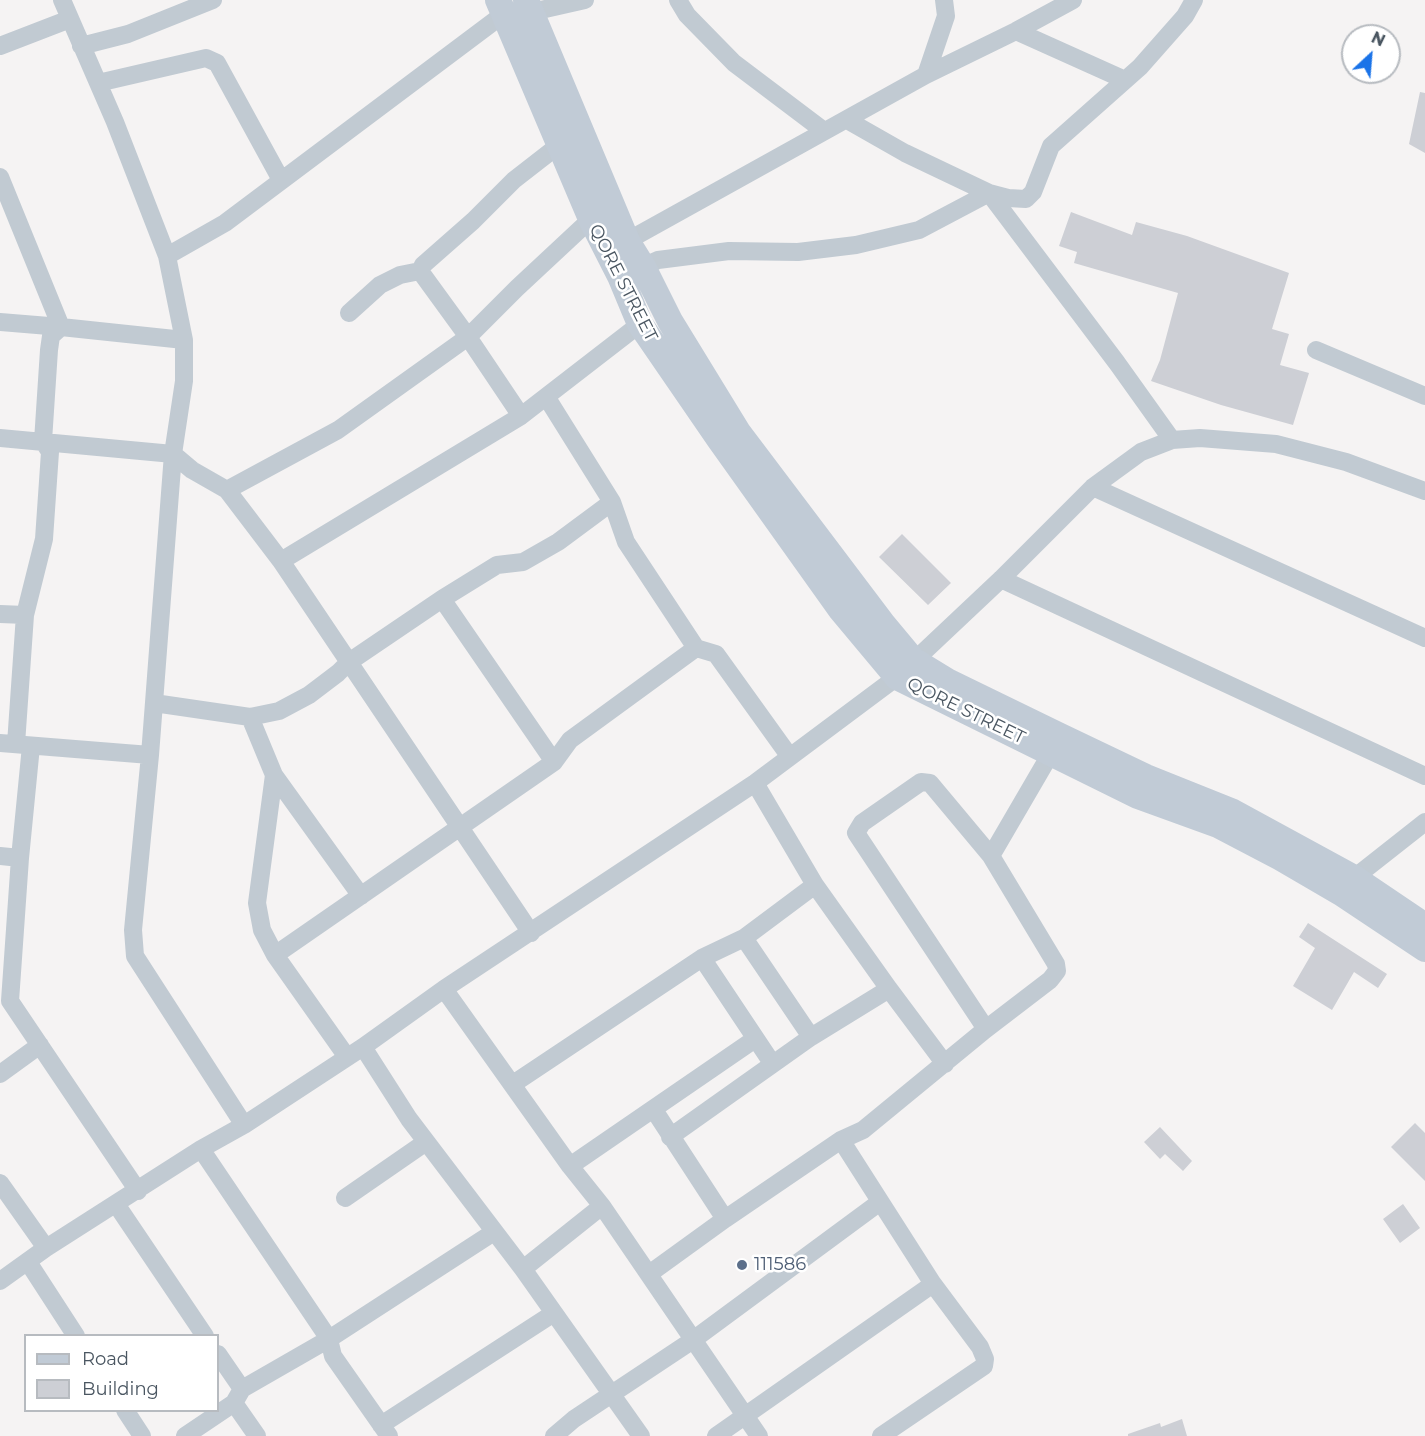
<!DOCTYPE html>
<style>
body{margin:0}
#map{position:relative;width:1425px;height:1436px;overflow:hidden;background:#f5f3f3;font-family:Montserrat,sans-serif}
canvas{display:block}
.legend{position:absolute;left:24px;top:1334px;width:195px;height:78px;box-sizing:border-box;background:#fff;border:2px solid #b7bbc0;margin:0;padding:8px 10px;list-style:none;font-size:18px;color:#4a5661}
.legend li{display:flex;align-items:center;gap:12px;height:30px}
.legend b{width:30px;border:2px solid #b7bbc0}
.north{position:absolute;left:1341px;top:24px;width:60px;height:60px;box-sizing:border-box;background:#fff;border:2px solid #b7bbc0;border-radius:50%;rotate:26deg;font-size:16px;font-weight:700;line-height:24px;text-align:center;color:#4a5661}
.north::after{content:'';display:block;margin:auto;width:21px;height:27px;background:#1a73e8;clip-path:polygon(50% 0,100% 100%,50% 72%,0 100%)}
</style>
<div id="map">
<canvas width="1425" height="1436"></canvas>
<ul class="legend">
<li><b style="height:8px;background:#c1cbd6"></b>Road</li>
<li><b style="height:16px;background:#cdcfd5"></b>Building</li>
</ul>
<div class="north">N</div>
</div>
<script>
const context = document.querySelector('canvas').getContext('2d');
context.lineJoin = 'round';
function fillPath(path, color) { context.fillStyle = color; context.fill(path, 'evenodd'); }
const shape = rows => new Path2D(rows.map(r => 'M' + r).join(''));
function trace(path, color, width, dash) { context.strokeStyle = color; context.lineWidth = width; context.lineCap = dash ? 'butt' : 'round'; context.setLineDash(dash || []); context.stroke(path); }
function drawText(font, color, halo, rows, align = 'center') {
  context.font = font + ' Montserrat,sans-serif'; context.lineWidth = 5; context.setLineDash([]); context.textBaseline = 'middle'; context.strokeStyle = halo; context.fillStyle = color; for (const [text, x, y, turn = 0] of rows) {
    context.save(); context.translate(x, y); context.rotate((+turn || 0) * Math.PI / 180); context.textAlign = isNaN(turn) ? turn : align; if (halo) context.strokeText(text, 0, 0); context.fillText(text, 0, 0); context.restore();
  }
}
fillPath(shape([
 [1420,92,1425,93,1425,153,1409,144],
 [1071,212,1132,235,1136,222,1187,236,1289,273,1272,329,1289,334,1280,365,1309,373,1293,425,1221,405,1151,381,1160,360,1178,293,1074,263,1077,252,1059,246],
 [902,534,951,583,928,605,879,557],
 [1308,923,1387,974,1378,988,1354,972,1332,1010,1293,986,1315,948,1299,937],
 [1415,1123,1425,1133,1425,1181,1391,1147],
 [1160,1127,1192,1161,1183,1171,1165,1154,1160,1159,1144,1142],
 [1403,1204,1420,1228,1400,1243,1383,1219],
 [1182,1419,1187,1436,1128,1436,1128,1434,1160,1423,1161,1427]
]), '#cdcfd5');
trace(shape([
 [62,0,115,122,167,256,184,340,184,381,173,454,150,755,133,930,135,956,244,1125],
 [678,0,687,15,734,63,824,131],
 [532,12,585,0],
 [1016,31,1125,80],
 [0,46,70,19],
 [81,46,128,34,213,0],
 [926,75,946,16,944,0],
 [98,83,206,58,217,63,281,180],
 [847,120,905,153,989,193,1008,198,1026,199,1033,192,1051,146,1140,67,1185,16,1194,0],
 [0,177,61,327,51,336,49,350,43,441,50,452,44,539,25,615,16,744],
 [989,193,1117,363,1172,440],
 [627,241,926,75,1016,31,1073,0],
 [167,256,225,223,505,13],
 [420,271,468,337,521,416],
 [633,271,658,260,729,251,798,252,856,245,919,230,989,193],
 [349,313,380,285,400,275,420,271,423,265,473,221,514,180,559,145],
 [0,322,61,327,184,340],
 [1316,350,1425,396],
 [547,398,612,502,626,542,696,648,716,654,790,757],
 [0,438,173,454,192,470,227,490,281,561,531,933],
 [1093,487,1425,638],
 [227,490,338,430,468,337,517,288,591,219],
 [281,561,521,416,640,324],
 [1001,579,1425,776],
 [442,599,554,762],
 [0,614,25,615],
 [154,703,250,717,279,711,309,695,338,673,349,662,442,599,497,565,523,562,558,542,612,502],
 [250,717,274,775,361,896],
 [0,743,150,755],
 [31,746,20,858,10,1001,138,1191],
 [274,775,257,903,262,930,275,955,347,1057],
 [755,783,815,885,889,989,945,1064],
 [0,856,20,858],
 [991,856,1051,753],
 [1354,878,1425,822],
 [744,938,811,1037],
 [275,955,554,762,570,740,696,648],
 [702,958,772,1063],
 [444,989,570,1166,602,1206,759,1436],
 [363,1047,409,1119,523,1269,641,1436],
 [0,1074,40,1045],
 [513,1084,702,958,744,938,815,885],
 [654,1110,725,1219],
 [670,1137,811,1037,889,989],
 [841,1140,933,1284,980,1347,985,1359,984,1366,881,1436],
 [201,1149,329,1339,333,1356,389,1436],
 [570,1166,755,1039],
 [0,1183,46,1248],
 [345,1198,426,1142],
 [116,1204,205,1336],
 [28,1262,76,1336],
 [523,1269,602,1206],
 [649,1274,725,1219,841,1140,863,1130,986,1029,1050,980,1057,971,1056,964,991,856,930,783,921,782,862,823,856,833,986,1029],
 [0,1281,46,1248,201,1149,244,1125,363,1047,444,989,755,783,897,677,1001,579,1093,487,1141,452,1172,440,1200,438,1276,444,1346,462,1425,491],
 [218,1354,242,1389],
 [234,1403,257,1436],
 [125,1410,142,1436],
 [381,1425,554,1313],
 [185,1436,234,1403,242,1389,329,1339,494,1232],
 [554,1436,574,1419,693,1340,880,1202],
 [716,1436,933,1284]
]), '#c1cad2', 18);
trace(shape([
 [498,0,591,219,620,276,640,324,719,439,841,610,897,677,1138,796,1218,825,1281,858,1341,893,1425,949],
 [526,0,627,241,643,267,670,321,738,432,883,624,913,660,949,682,1060,736,1146,777,1231,811,1354,878,1425,926]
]), '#c1cbd6', 26);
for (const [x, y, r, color] of [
 [742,1265,6,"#5c6f8a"]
]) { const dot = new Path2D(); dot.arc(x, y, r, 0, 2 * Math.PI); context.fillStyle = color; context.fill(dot); trace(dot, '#fff', 2); }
drawText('18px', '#4a5661', '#fff', [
 ["QORE STREET",623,283,63],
 ["QORE STREET",966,711,26]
]);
drawText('18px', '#4e5e75', '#fff', [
 ["111586",754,1265]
], 'left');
</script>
